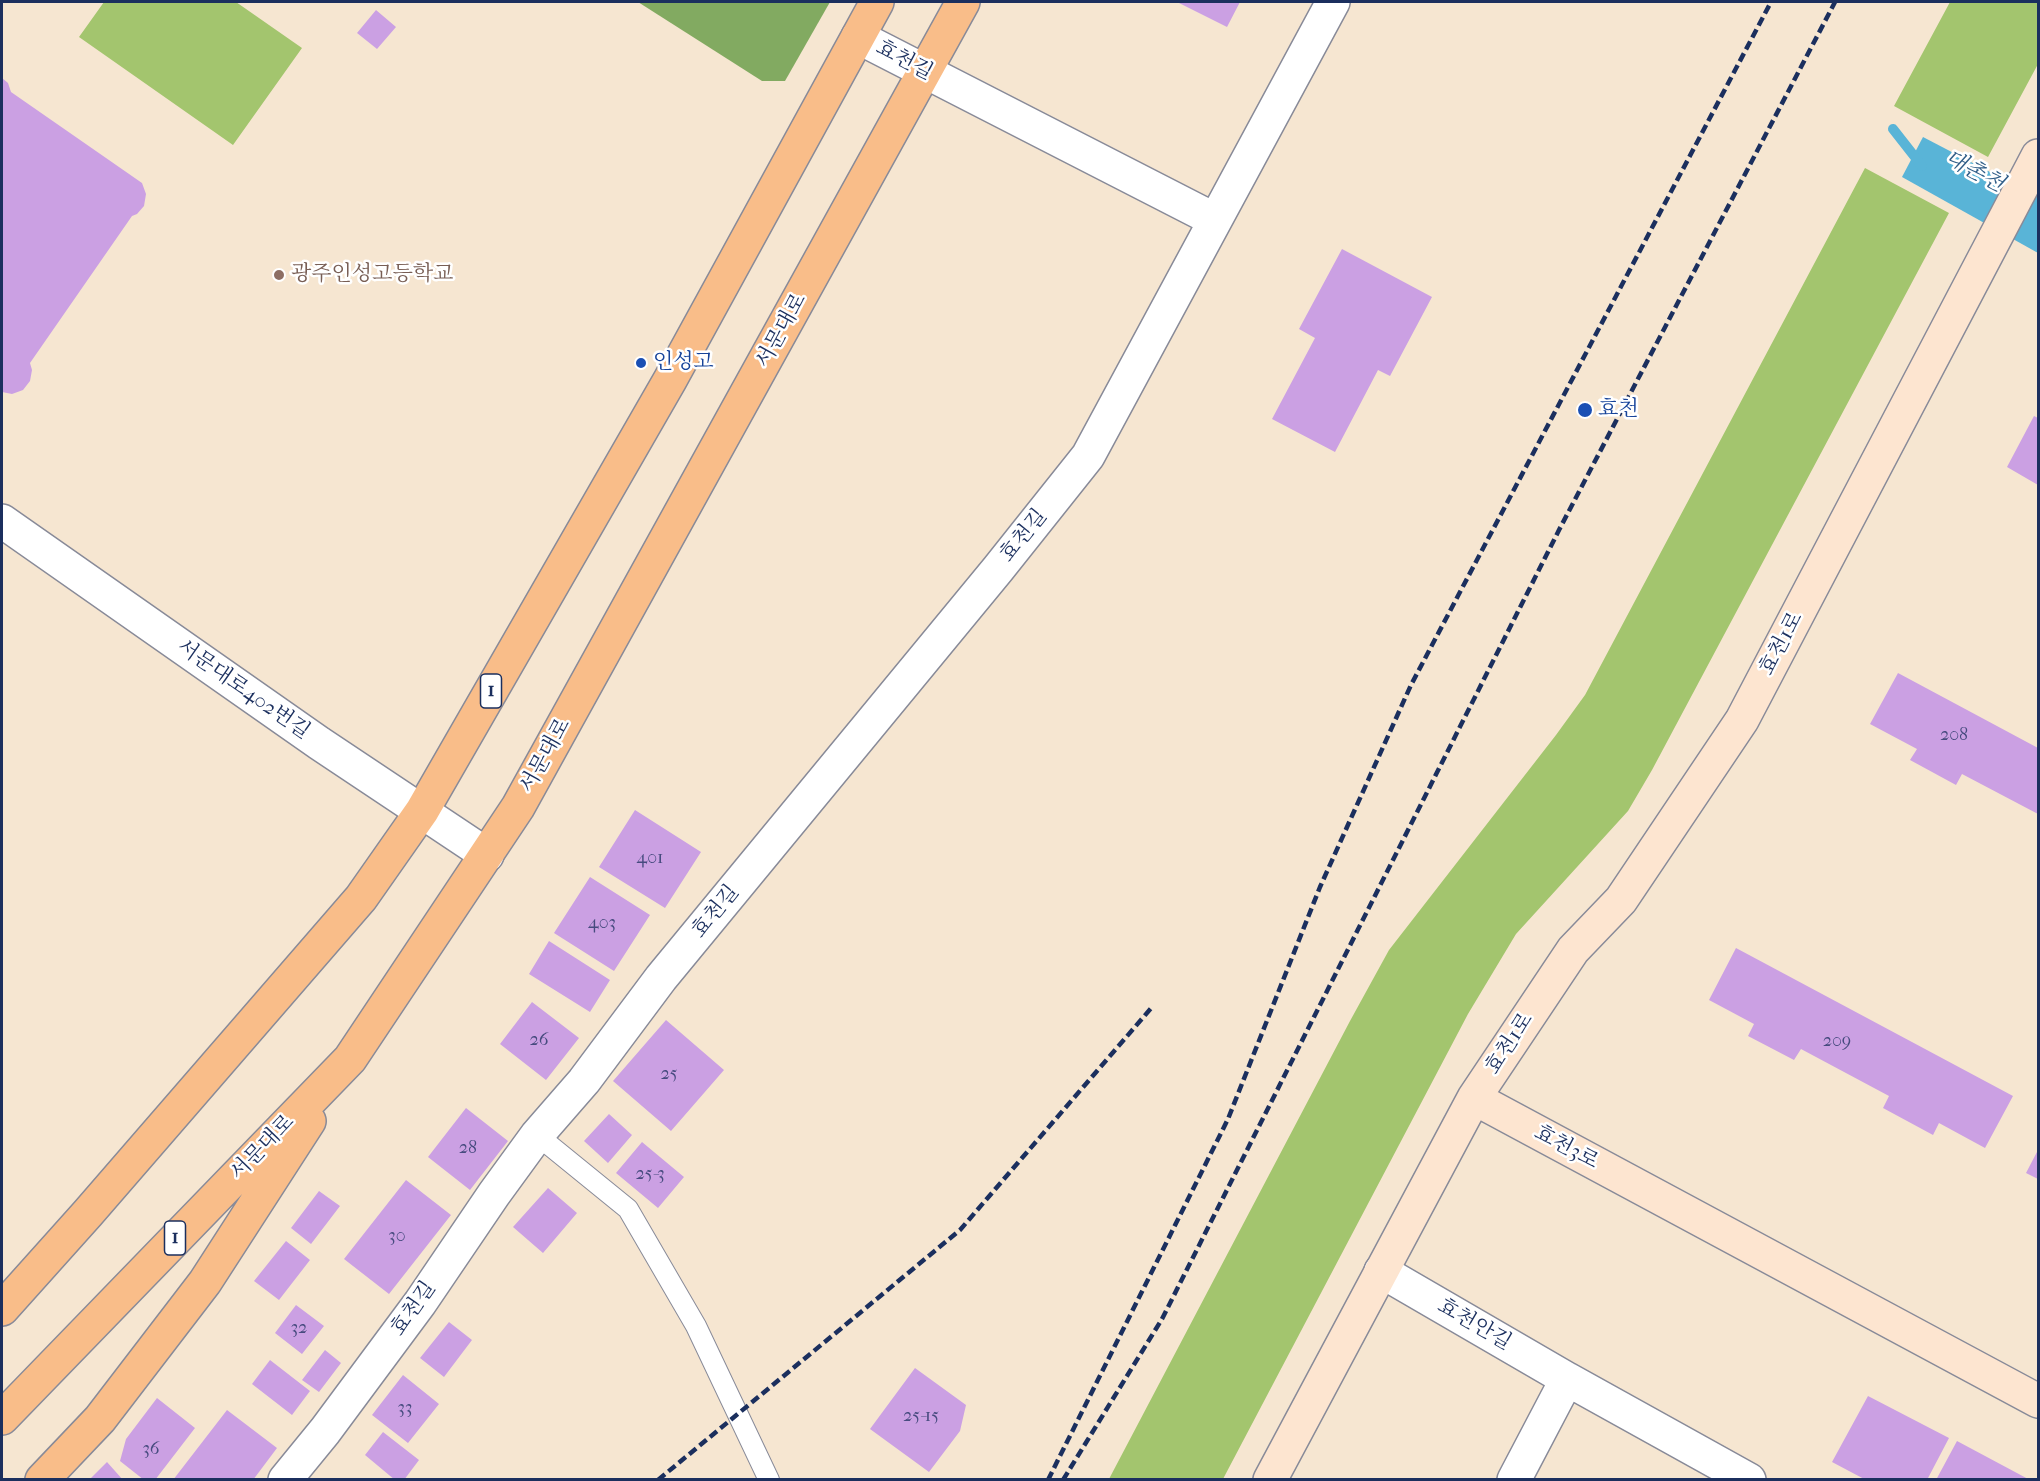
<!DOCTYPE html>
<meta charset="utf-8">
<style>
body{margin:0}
#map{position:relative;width:2040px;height:1481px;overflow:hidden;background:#f6e6d1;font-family:"IM FELL French Canon",serif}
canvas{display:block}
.frame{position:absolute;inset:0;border:3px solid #1b2f5e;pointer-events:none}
</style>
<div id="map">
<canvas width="2040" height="1481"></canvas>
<div class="frame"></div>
</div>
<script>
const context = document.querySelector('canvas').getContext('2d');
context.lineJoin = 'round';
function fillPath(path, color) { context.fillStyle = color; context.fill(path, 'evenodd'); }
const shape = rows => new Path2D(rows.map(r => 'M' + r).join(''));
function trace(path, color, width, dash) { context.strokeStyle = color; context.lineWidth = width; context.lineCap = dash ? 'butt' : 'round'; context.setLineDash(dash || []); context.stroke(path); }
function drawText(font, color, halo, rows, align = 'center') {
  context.font = font + ' "IM FELL French Canon","Noto Serif KR",serif'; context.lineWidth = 5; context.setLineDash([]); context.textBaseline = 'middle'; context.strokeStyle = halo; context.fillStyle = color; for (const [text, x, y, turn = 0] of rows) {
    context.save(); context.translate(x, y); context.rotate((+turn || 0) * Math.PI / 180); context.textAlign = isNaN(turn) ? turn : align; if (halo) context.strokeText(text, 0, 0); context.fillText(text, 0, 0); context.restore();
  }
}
fillPath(shape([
 [104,2,236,2,302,48,233,145,79,37],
 [1950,2,2038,2,2038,64,1988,157,1894,106],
 [1865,168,1949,213,1652,770,1628,811,1516,934,1468,1014,1223,1479,1109,1479,1350,1021,1389,950,1556,735,1585,695]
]), '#a3c56e');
fillPath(shape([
 [638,2,830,2,785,81,762,81]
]), '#82aa61');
fillPath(shape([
 [1923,137,2038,197,2038,253,1902,177]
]), '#59b4d7');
trace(shape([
 [1893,129,1922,166]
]), '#59b4d7', 10);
fillPath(shape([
 [1177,2,1240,2,1227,27],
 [376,10,396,27,377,49,357,33],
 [2,78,8,83,11,92,142,183,146,194,144,206,137,214,132,216,30,363,32,370,30,381,23,390,12,394,2,392],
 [1342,249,1432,297,1390,376,1378,370,1335,452,1272,419,1315,338,1299,329],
 [2034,416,2038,418,2038,485,2007,467],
 [1898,673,2038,748,2038,814,1962,774,1956,785,1910,760,1917,749,1870,724],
 [635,810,701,852,665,908,599,867],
 [590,877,650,915,614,971,554,933],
 [549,941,610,980,590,1012,529,974],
 [1736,948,2013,1096,1985,1148,1939,1123,1933,1135,1883,1108,1889,1096,1801,1049,1794,1060,1748,1036,1754,1024,1709,1000],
 [532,1002,579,1038,546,1080,500,1044],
 [666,1020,724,1070,671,1131,613,1081],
 [466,1108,508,1141,470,1190,428,1157],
 [609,1114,632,1135,608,1163,584,1141],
 [642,1142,684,1177,658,1208,616,1173],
 [2038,1150,2038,1179,2026,1173],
 [406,1180,451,1215,389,1294,344,1259],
 [548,1188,577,1213,543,1253,513,1227],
 [319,1191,340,1206,311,1244,291,1228],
 [286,1241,310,1260,279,1300,254,1281],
 [296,1305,324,1326,302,1354,275,1333],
 [449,1322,472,1340,444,1377,420,1358],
 [325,1350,341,1363,319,1392,302,1380],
 [270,1360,310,1391,292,1415,252,1384],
 [915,1368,966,1405,960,1431,929,1472,870,1429],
 [403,1375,439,1404,408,1443,372,1415],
 [1868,1396,1949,1438,1927,1480,1866,1480,1832,1462],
 [157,1398,195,1428,155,1480,144,1480,120,1461,126,1439],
 [227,1410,277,1448,253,1480,173,1480],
 [383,1432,419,1460,404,1480,395,1480,365,1455],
 [1957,1441,2030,1480,1936,1480],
 [107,1462,123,1480,89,1480]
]), '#cba0e3');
const lane = shape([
 [537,1135,628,1209,696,1326,769,1480]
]);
const street = shape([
 [858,37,1215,220],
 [2,521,319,743,487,855],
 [1381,1271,1567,1379],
 [285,1480,325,1431,420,1303,494,1194,537,1135,584,1081,661,978,998,569,1088,456,1333,2],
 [1514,1480,1567,1379,1749,1480]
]);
const secondary = shape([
 [1474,1098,2038,1401],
 [1270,1480,1474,1098,1573,950,1621,900,1742,720,2038,156]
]);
const primary = shape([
 [2,1309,88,1213,361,898,422,811,670,380,877,2],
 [2,1418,350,1059,518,807,963,2],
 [42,1480,100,1419,205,1282,309,1121]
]);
trace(lane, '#888a98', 22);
trace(street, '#888a98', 36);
trace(secondary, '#888a98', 36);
trace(primary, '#888a98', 36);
trace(lane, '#fff', 20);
trace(street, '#fff', 33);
trace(secondary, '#fde5d0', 33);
trace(primary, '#f9bd89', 33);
trace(shape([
 [658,1480,960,1230,1153,1006],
 [1048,1480,1228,1119,1320,887,1411,685,1771,2],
 [1063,1480,1162,1319,1559,530,1835,2]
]), '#1b2f5e', 4.5, [9, 4.5]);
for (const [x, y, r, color] of [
 [279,275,6,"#8d6e63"],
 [641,363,6,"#1a4fb4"],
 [1585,410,8,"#1a4fb4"]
]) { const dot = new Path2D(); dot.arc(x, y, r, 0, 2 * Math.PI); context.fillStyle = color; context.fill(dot); trace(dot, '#fff', 2); }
drawText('18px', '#474b7f', null, [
 ["208",1954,736],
 ["401",650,859],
 ["403",602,924],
 ["26",539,1041],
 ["209",1837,1042],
 ["25",669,1075],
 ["28",468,1149],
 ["25-3",650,1175],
 ["30",397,1237],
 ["32",299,1329],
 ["33",405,1409],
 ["25-15",921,1417],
 ["36",151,1450]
]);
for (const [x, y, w] of [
 [491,691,21],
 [175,1238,21]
]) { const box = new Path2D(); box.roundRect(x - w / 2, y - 17, w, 34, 4.5); context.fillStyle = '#fff'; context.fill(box); trace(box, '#1b2f5e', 1.5); }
drawText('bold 20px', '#1b2f5e', null, [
 ["1",491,691],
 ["1",175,1238]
]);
drawText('21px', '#1b2f5e', '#fff', [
 ["효천길",904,61,28],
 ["서문대로",782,331,-61],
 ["효천길",1024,536,-51],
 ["효천1로",1782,644,-62],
 ["서문대로402번길",243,690,35],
 ["서문대로",546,756,-61],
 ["효천길",716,912,-51],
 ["효천1로",1510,1044,-57],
 ["서문대로",263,1148,-46],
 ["효천3로",1566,1148,28],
 ["효천길",414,1309,-55],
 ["효천안길",1474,1325,30]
]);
drawText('21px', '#785e54', '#fff', [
 ["광주인성고등학교",291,275]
], 'left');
drawText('21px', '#164399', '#fff', [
 ["인성고",653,363],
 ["효천",1598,410]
], 'left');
drawText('italic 22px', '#315e88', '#fff', [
 ["대촌천",1974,172,28]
]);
</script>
